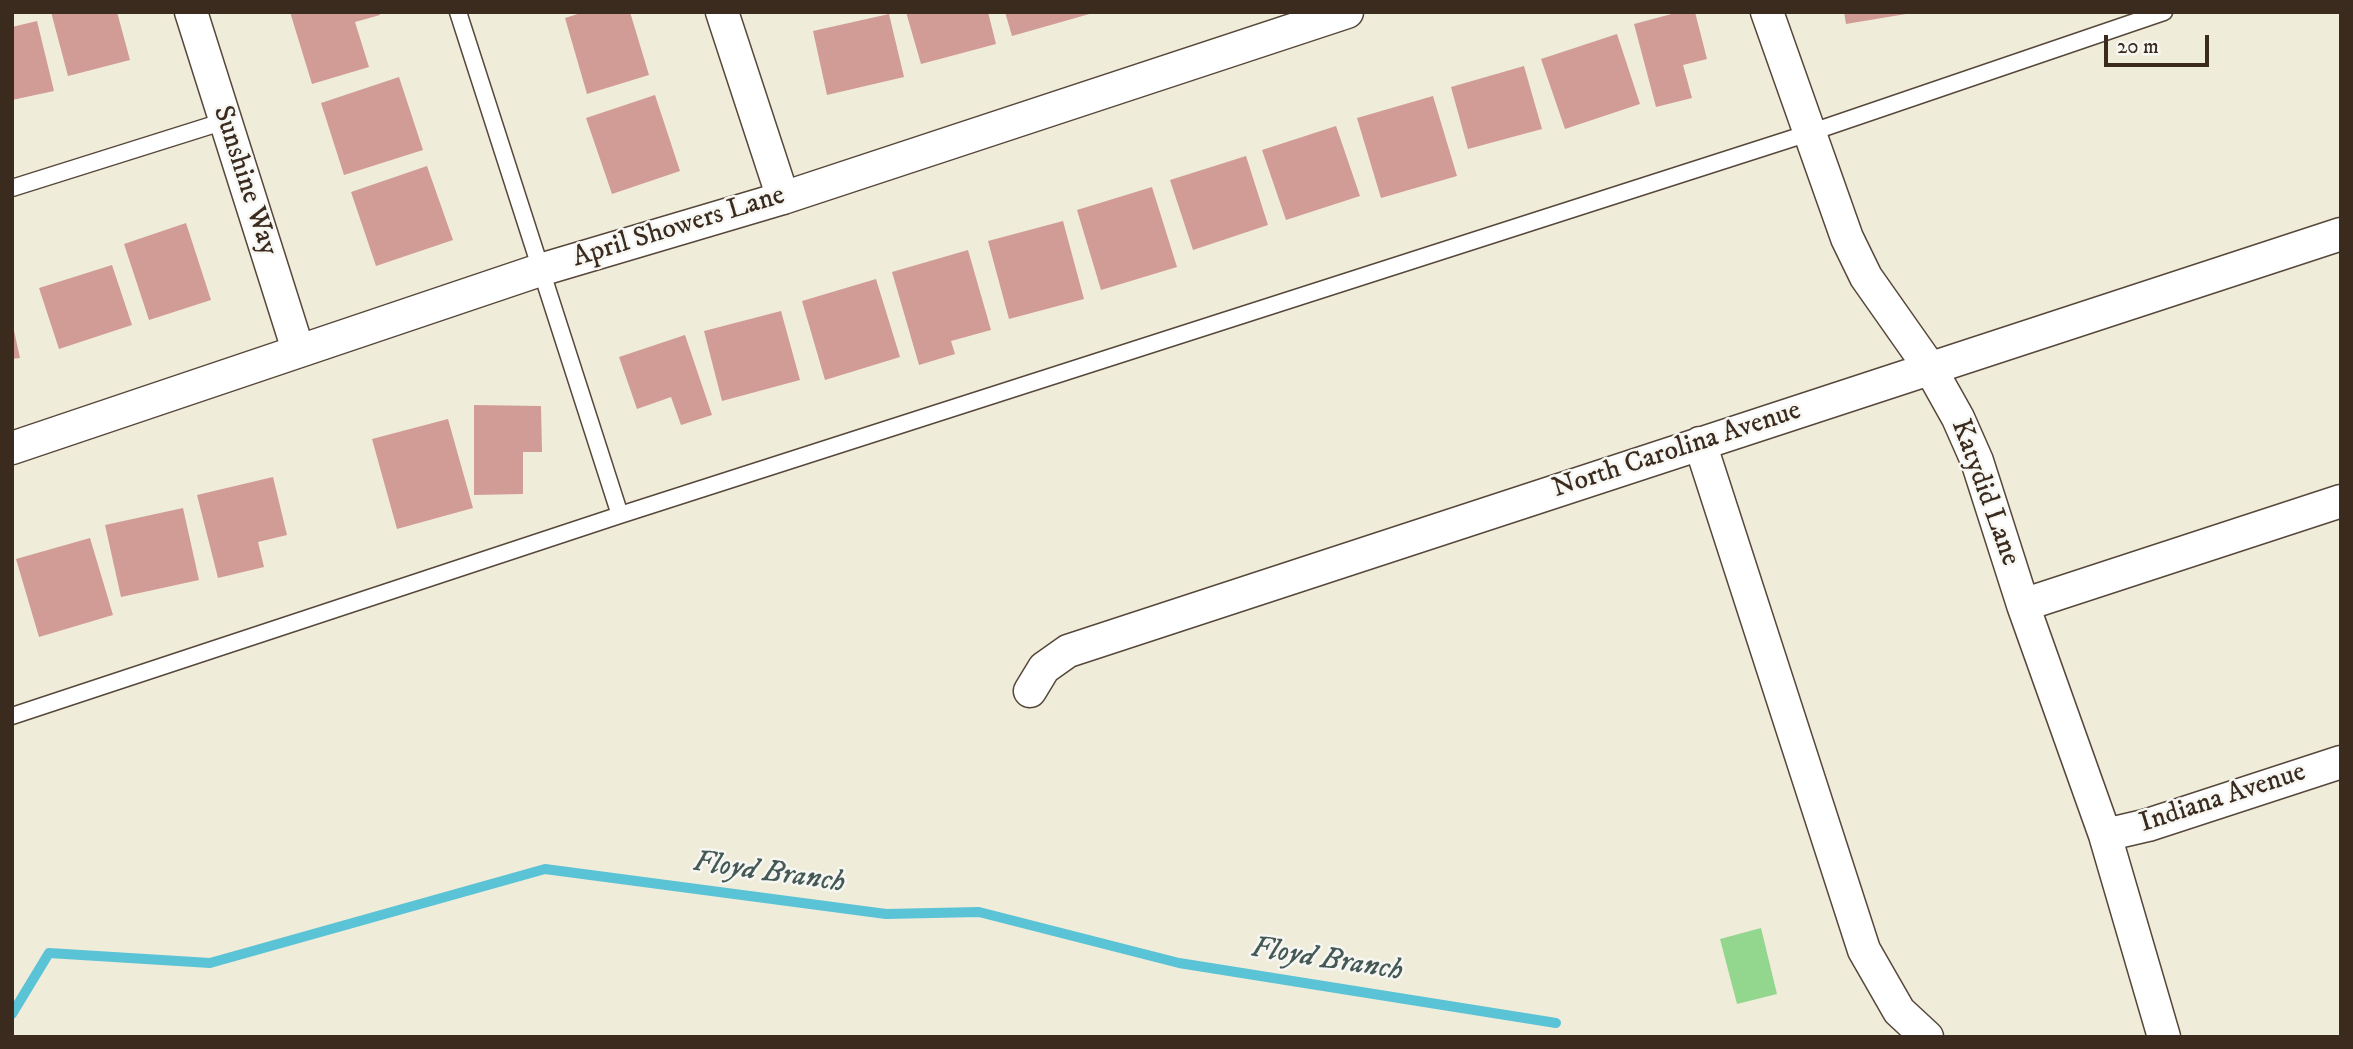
<!DOCTYPE html>
<style>
body{margin:0}
#map{position:relative;width:2353px;height:1049px;overflow:hidden;background:#f0ecda;font-family:"IM FELL DW Pica",serif}
canvas{display:block}
.frame{position:absolute;inset:0;border:14px solid #3b2a1e;pointer-events:none}
.scale{position:absolute;left:2104px;top:35px;width:105px;height:32px;box-sizing:border-box;border:4px solid #3b2a1e;border-top:0;padding-left:9px;font-size:21px;line-height:24px;white-space:nowrap;color:#3b2a1e;-webkit-text-stroke:5px #f6f6f2;paint-order:stroke}
</style>
<div id="map">
<canvas width="2353" height="1049"></canvas>
<div class="frame"></div>
<div class="scale">20 m</div>
</div>
<script>
const context = document.querySelector('canvas').getContext('2d');
context.lineJoin = 'round';
function fillPath(path, color) { context.fillStyle = color; context.fill(path, 'evenodd'); }
const shape = rows => new Path2D(rows.map(r => 'M' + r).join(''));
function trace(path, color, width, dash) { context.strokeStyle = color; context.lineWidth = width; context.lineCap = dash ? 'butt' : 'round'; context.setLineDash(dash || []); context.stroke(path); }
function drawText(font, color, halo, rows, align = 'center') {
  context.font = font + ' "IM FELL DW Pica",serif'; context.lineWidth = 5; context.setLineDash([]); context.textBaseline = 'middle'; context.strokeStyle = halo; context.fillStyle = color; for (const [text, x, y, turn = 0] of rows) {
    context.save(); context.translate(x, y); context.rotate((+turn || 0) * Math.PI / 180); context.textAlign = isNaN(turn) ? turn : align; if (halo) context.strokeText(text, 0, 0); context.fillText(text, 0, 0); context.restore();
  }
}
fillPath(shape([
 [1761,928,1777,994,1737,1004,1720,939]
]), '#93d68e');
trace(shape([
 [12,1014,49,953,210,963,545,869,886,914,979,912,1179,963,1556,1023]
]), '#5ac3d6', 10);
fillPath(shape([
 [51,12,117,12,130,60,68,76],
 [290,12,379,12,380,15,355,22,369,67,312,84],
 [584,12,630,12,649,75,587,94,565,18],
 [906,12,988,12,996,44,921,64],
 [1005,12,1093,12,1093,13,1012,36],
 [1679,12,1695,12,1707,59,1683,65,1692,98,1656,107,1634,24],
 [1844,12,1906,12,1906,14,1846,24],
 [889,14,904,77,827,95,813,31],
 [37,21,54,91,12,100,12,27],
 [1617,34,1640,104,1565,129,1541,59],
 [1524,66,1542,129,1468,149,1451,87],
 [399,77,423,150,344,175,321,103],
 [655,95,680,171,612,194,586,118],
 [1433,96,1457,176,1381,198,1357,118],
 [1336,126,1360,196,1286,220,1262,150],
 [1246,156,1268,225,1193,250,1170,180],
 [427,166,453,240,376,266,351,192],
 [1152,187,1177,267,1101,290,1077,210],
 [1063,221,1084,299,1009,319,988,241],
 [186,223,211,300,149,320,124,244],
 [968,250,991,330,951,341,955,354,919,365,892,272],
 [112,265,132,325,59,349,39,288],
 [876,279,900,357,825,380,802,301],
 [781,311,800,380,722,401,704,331],
 [13,326,20,358,12,359,12,327],
 [685,335,712,415,681,425,671,397,637,409,619,357],
 [474,405,541,406,542,452,523,452,523,494,474,495],
 [448,419,473,508,397,529,372,439],
 [273,477,287,535,258,542,264,567,218,578,197,495],
 [183,508,199,580,121,597,105,525],
 [90,538,113,615,39,637,16,559]
]), '#d19c95');
const service = shape([
 [458,12,620,515],
 [12,188,225,121],
 [12,716,620,515,1809,133,2164,12]
]);
const minor = shape([
 [191,12,298,350],
 [722,12,783,198],
 [1767,12,1847,238,1866,277,1930,368,1958,418,1977,461,2023,605,2105,835,2164,1037],
 [1700,443,1864,950,1899,1011,1927,1037],
 [12,448,540,270,783,198,1347,12],
 [2023,605,2341,501],
 [1030,691,1044,668,1068,651,2341,234],
 [2105,835,2148,825,2341,762]
]);
trace(service, '#56473a', 19);
trace(minor, '#56473a', 35);
trace(service, '#fff', 16);
trace(minor, '#fff', 32);
drawText('28px', '#3b2a1e', '#f6f6f2', [
 ["Sunshine Way",244,181,72],
 ["April Showers Lane",679,228,-17],
 ["North Carolina Avenue",1677,451,-18],
 ["Katydid Lane",1984,493,70],
 ["Indiana Avenue",2223,799,-18]
]);
drawText('italic 30px', '#445855', '#f6f6f2', [
 ["Floyd Branch",769,874,8],
 ["Floyd Branch",1327,961,9]
]);
</script>
